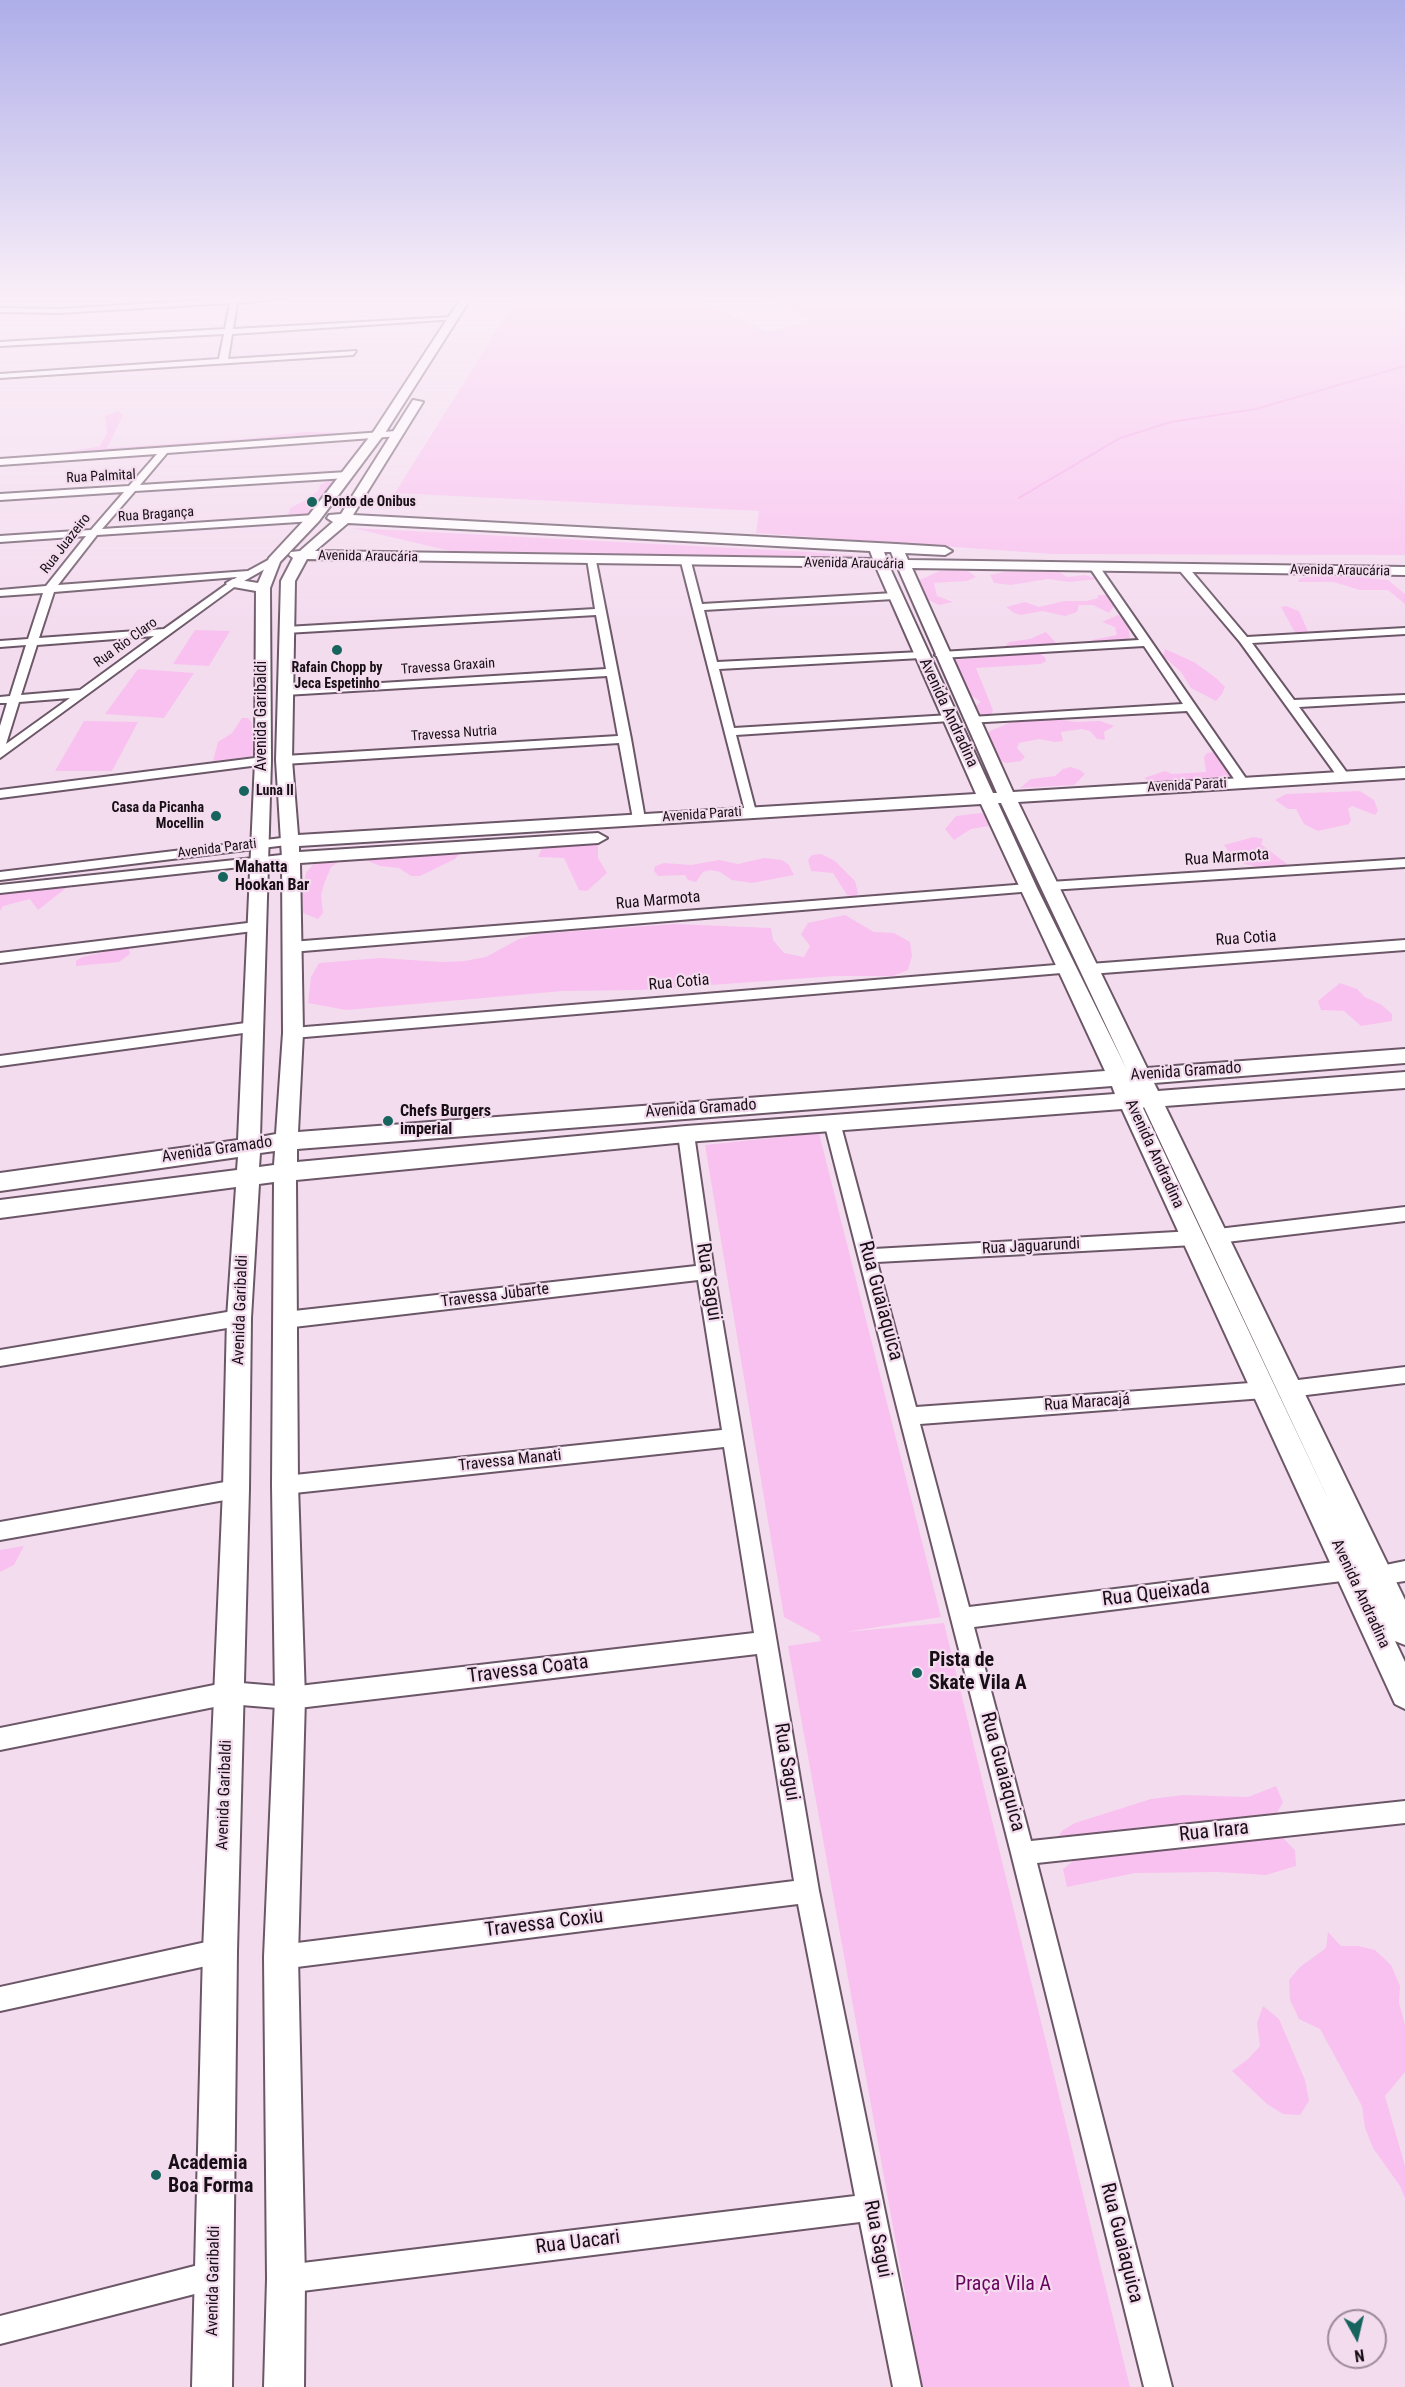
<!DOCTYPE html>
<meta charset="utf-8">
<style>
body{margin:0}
#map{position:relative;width:1405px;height:2387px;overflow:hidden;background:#f4dcef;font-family:"Roboto Condensed",sans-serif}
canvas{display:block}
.north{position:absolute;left:1327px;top:2309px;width:60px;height:60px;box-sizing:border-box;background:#f4dcef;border:2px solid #9c8a98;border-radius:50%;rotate:172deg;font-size:16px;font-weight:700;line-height:24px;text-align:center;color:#170f15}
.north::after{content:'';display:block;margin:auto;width:21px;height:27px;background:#17635d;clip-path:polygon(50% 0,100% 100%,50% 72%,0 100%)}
</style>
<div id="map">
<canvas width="1405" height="2387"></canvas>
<div class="north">N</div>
</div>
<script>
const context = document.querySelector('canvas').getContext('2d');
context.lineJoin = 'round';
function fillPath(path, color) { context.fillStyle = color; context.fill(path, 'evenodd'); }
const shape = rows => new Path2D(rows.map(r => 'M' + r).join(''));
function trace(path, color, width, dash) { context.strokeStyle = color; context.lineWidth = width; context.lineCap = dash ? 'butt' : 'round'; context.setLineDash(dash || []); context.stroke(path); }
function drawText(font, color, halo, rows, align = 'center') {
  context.font = font + ' "Roboto Condensed",sans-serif'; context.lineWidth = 4.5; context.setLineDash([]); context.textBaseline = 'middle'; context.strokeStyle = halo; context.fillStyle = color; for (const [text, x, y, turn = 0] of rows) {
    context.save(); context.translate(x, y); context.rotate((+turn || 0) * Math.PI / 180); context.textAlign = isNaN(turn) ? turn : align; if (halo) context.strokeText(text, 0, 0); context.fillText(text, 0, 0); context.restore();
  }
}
fillPath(shape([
 [766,298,1405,298,1405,555,1053,554,756,533,759,511,395,493,516,299,699,299,766,332,811,321],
 [118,411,123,415,107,448,243,439,303,432,346,433,240,443,60,453,100,446,107,433,105,416],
 [332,478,337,479,315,515,284,519,288,516,290,508,304,501,318,491,320,485],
 [353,528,809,552,875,557,775,559,459,553],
 [954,570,968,571,976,577,967,581,934,583,937,596,953,602,939,605,924,598,917,581,940,571],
 [1058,571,1067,577,1085,575,1097,579,1070,582,1048,579,1011,585,994,583,990,575,1004,572],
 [1341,575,1388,580,1405,594,1405,604,1388,590,1360,590,1333,582,1298,582,1299,579,1304,577],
 [1098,595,1106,595,1112,603,1114,606,1109,613,1093,605,1079,605,1077,612,1065,616,1042,611,1021,615,1014,613,1006,607,1025,602,1039,607,1064,601,1086,601,1098,598],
 [1286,606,1299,611,1309,634,1296,633,1293,629,1281,607],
 [1118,615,1127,622,1130,638,1120,642,1093,644,1092,640,1117,635,1115,627,1102,622],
 [195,630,230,631,209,666,173,664],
 [1046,632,1056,643,1053,646,1007,649,1006,645,1009,642,1030,639],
 [1165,649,1194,662,1216,678,1225,687,1222,694,1216,701,1191,688,1181,672,1163,656],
 [1039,653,1045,657,1046,661,1041,664,976,668,993,710,991,715,973,716,972,708,981,702,964,691,953,660],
 [138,669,194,673,164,718,105,714],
 [242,718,248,718,252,723,254,756,213,761,218,742,232,733],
 [1049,718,1076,722,1100,721,1114,726,1104,732,1105,740,1097,739,1090,731,1082,729,1061,732,1063,741,1055,742,1039,739,1019,743,1017,748,1025,757,1021,761,1007,763,999,761,987,735,990,731,1009,723],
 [84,721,138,722,112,771,55,771],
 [1214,752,1221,756,1231,775,1219,780,1157,786,1144,778,1165,771,1172,774,1206,772,1204,757,1207,753],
 [1071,767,1080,770,1085,774,1074,785,1020,788,1031,779,1055,776,1063,769],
 [1360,791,1374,800,1378,811,1375,815,1352,806,1348,809,1351,820,1349,824,1318,831,1304,824,1296,809,1288,809,1275,800,1286,794],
 [981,813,990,816,993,821,989,826,971,829,954,840,945,829,956,816],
 [1254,837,1263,839,1261,844,1287,864,1285,868,1266,869,1245,864,1231,855,1224,845],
 [598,840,598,858,607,873,587,891,579,890,564,858,538,857,543,846],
 [451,851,459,854,455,859,420,876,411,876,399,868,380,866,366,860,338,862,331,867,324,884,321,895,323,913,318,919,303,913,302,890,306,873,315,862],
 [821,854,835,861,855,881,858,893,855,898,847,895,833,873,811,871,808,860,812,855],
 [764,858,782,860,789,865,794,875,752,883,732,880,720,872,711,870,703,872,696,882,688,880,685,875,658,876,654,871,655,866,664,863,691,865,719,860,738,864],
 [70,885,38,910,30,899,3,906,0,911,0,891],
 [845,915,874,932,894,933,910,942,912,956,908,970,893,976,836,976,641,990,563,991,346,1010,308,1003,311,977,319,963,380,958,442,962,464,961,486,957,519,939,537,934,674,924,771,928,773,940,784,953,804,957,810,946,801,934,808,923],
 [122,948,129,949,130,954,119,962,76,966,76,961,82,957],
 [1340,983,1357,989,1365,997,1382,1005,1392,1014,1392,1021,1361,1026,1344,1011,1321,1010,1318,1001],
 [819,1133,941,1617,845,1632,944,1623,1130,2387,922,2387,788,1646,821,1641,819,1636,784,1617,705,1145],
 [24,1546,14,1565,0,1572,0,1550],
 [1276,1786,1283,1802,1276,1815,1139,1827,1053,1844,1062,1831,1075,1823,1151,1799,1183,1795,1248,1797],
 [1265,1836,1281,1836,1295,1850,1296,1866,1266,1875,1218,1872,1135,1873,1067,1887,1063,1869,1077,1858,1149,1850,1183,1850],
 [1328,1932,1341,1946,1358,1946,1375,1950,1391,1965,1400,1986,1399,2003,1405,2025,1405,2072,1385,2096,1405,2166,1405,2198,1400,2186,1373,2148,1365,2128,1362,2106,1320,2029,1299,2019,1290,2000,1289,1980,1300,1967,1326,1948],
 [1263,2006,1279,2019,1305,2080,1309,2101,1300,2115,1283,2114,1267,2104,1232,2071,1248,2059,1260,2046,1257,2023]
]), '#f9c1ef');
trace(shape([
 [1019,498,1120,438,1171,422,1256,409,1405,366]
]), '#f7a6ea', 2);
const street = shape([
 [237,298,285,298,237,303,233,329,453,317,457,319,232,334,228,359,356,351,353,355,0,378,0,374,219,359,224,334,0,346,0,342,225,329,230,303,59,313,0,312,0,308,59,309,237,298],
 [397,431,400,432,400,436,167,453,140,485,347,472,352,475,347,478,135,491,102,529,314,515,319,518,314,521,97,535,58,585,248,571,270,559,279,561,237,585,0,758,0,726,7,703,0,703,0,697,10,696,26,645,0,647,0,641,28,639,43,593,0,596,0,590,46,586,86,536,0,542,0,536,91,530,124,492,0,500,0,494,129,486,157,454,0,465,0,459,397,431],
 [237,577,164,629,39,638,54,592,237,577],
 [154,636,80,690,21,695,37,645,154,636],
 [70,698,6,744,19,702,70,698],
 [587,559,596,561,631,739,645,819,643,822,635,822,633,819,619,743,284,764,278,760,284,756,618,736,607,676,285,695,279,692,285,689,606,669,596,615,286,633,281,630,286,627,595,609,587,559],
 [686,559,691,562,702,604,894,593,899,596,894,599,704,610,717,662,921,652,927,655,921,658,719,669,734,728,950,715,956,718,950,721,736,735,756,812,754,815,746,815,681,562,686,559],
 [1095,565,1099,566,1247,780,1247,786,1239,786,1187,711,967,723,967,719,971,717,1183,704,1144,646,941,658,935,655,941,652,1139,640,1090,568,1095,565],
 [1180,567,1188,567,1247,637,1405,628,1405,634,1252,643,1294,700,1405,695,1405,701,1299,707,1350,777,1348,780,1340,780,1240,642,1180,571,1180,567],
 [263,757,267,758,267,764,0,798,0,790,263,757],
 [290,837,296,841,295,844,0,880,0,872,290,837],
 [291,854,298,858,296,861,0,893,0,885,291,854],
 [1405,859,1405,867,1050,890,1043,886,1050,882,1405,859],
 [1028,884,1035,888,1033,891,291,952,284,947,291,942,1028,884],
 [256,922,261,924,261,930,0,963,0,953,256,922],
 [1405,940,1405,950,1090,974,1083,969,1090,964,1405,940],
 [1068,964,1073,966,1075,969,1073,972,293,1038,286,1033,293,1028,1068,964],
 [253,1022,260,1027,258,1031,0,1066,0,1056,253,1022],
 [832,1116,840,1122,874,1249,1194,1231,1200,1233,1202,1238,1200,1243,1194,1245,877,1262,916,1407,1264,1382,1271,1384,1273,1390,1271,1396,1264,1398,920,1424,969,1607,1350,1560,1357,1563,1360,1570,1357,1577,1350,1580,974,1627,1031,1841,1405,1801,1405,1823,1037,1863,1172,2387,1144,2387,1011,1853,824,1122,832,1116],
 [686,1128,694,1134,714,1272,819,1891,921,2387,893,2387,860,2222,286,2293,276,2289,272,2279,276,2269,286,2265,855,2196,798,1904,281,1969,272,1966,269,1957,272,1948,281,1945,794,1881,757,1654,290,1709,229,1704,0,1750,0,1728,229,1682,290,1687,754,1633,724,1447,285,1494,278,1491,275,1485,278,1479,285,1476,722,1430,698,1280,285,1328,279,1325,276,1320,279,1315,285,1312,696,1266,678,1134,686,1128],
 [1405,1207,1405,1221,1218,1243,1212,1241,1210,1236,1212,1231,1218,1229,1405,1207],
 [239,1310,245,1313,248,1318,245,1323,239,1326,0,1366,0,1350,239,1310],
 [1405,1367,1405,1383,1290,1397,1283,1395,1281,1389,1283,1383,1290,1381,1405,1367],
 [236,1480,243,1483,246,1489,243,1495,236,1498,0,1540,0,1522,236,1480],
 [1405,1561,1405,1581,1378,1585,1371,1582,1368,1575,1371,1568,1405,1561],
 [220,1939,229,1942,232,1951,229,1960,220,1963,0,2011,0,1987,220,1939],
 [214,2261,224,2265,228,2275,224,2285,214,2289,0,2344,0,2316,214,2261]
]);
const secondary = shape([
 [461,298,471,298,385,433,319,521,280,562,270,588,271,761,260,1137,276,1134,283,1033,282,858,276,760,281,581,293,558,289,555,291,552,300,551,333,522,327,518,329,515,341,514,413,400,423,402,353,515,896,544,945,547,952,551,945,555,905,553,908,560,1405,567,1405,575,912,568,1013,792,1405,768,1405,778,1018,802,1147,1068,1405,1049,1405,1063,1154,1083,1158,1091,1405,1072,1405,1088,1165,1106,1405,1600,1405,1645,1395,1641,1405,1662,1405,1709,1395,1704,1122,1109,686,1142,296,1180,298,1485,305,1698,298,1957,305,2279,304,2387,264,2387,267,2279,264,1957,275,1698,272,1485,274,1182,259,1184,251,1318,249,1489,237,1951,232,2387,192,2387,203,1951,223,1489,227,1318,236,1187,0,1218,0,1200,237,1170,238,1157,0,1191,0,1173,238,1140,255,761,256,591,228,586,226,583,233,579,258,583,269,558,309,515,374,431,461,298],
 [348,523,870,551,873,559,315,551,348,523],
 [884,552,891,552,894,560,887,559,884,552],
 [307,559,876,567,976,794,298,835,292,760,295,581,307,559],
 [890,568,898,568,997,793,993,793,890,568],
 [998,803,1001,803,1127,1070,1037,888,998,803],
 [981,804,1105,1071,298,1132,303,1033,300,863,598,843,607,838,598,833,299,852,299,846,981,804],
 [1112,1086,1115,1094,686,1126,297,1162,297,1149,1112,1086],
 [1144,1107,1332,1507,1143,1108,1144,1107],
 [275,1151,274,1165,259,1167,260,1153,275,1151]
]);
trace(street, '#6b5767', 4);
trace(secondary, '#6b5767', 4);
fillPath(street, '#fff');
fillPath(secondary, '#fff');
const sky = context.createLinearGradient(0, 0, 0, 633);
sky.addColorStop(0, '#aeaee9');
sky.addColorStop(0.47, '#faeff8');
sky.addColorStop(1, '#faeff800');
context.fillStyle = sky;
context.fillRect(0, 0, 1405, 633);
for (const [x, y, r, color] of [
 [312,502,6,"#17635d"],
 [337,650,6,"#17635d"],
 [244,791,6,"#17635d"],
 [216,816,6,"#17635d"],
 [223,877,6,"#17635d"],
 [388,1121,6,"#17635d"],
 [917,1673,6,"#17635d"],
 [156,2175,6,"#17635d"]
]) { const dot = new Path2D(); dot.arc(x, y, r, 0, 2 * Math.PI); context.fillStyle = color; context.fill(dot); trace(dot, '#f4dcef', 2); }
drawText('14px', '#170f15', '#f4dcef', [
 ["Rua Palmital",101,477,-3],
 ["Rua Bragança",156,515,-4],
 ["Rua Juazeiro",66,544,-52],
 ["Avenida Araucária",368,557,1],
 ["Avenida Araucária",854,564,1],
 ["Avenida Araucária",1340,571,1],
 ["Rua Rio Claro",126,643,-36],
 ["Travessa Graxain",448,667,-4],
 ["Travessa Nutria",454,734,-4],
 ["Avenida Parati",1187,786,-3],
 ["Avenida Parati",702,815,-4],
 ["Avenida Parati",217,849,-7]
]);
drawText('bold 14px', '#170f15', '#f4dcef', [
 ["Ponto de Onibus",324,502],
 ["Rafain Chopp by",337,668,"center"],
 ["Jeca Espetinho",337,684,"center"],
 ["Luna II",256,791],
 ["Casa da Picanha",204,808,"right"],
 ["Mocellin",204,824,"right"]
], 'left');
drawText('16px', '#170f15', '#f4dcef', [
 ["Avenida Andradina",948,713,65],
 ["Avenida Garibaldi",262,716,-90],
 ["Rua Marmota",1227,858,-4],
 ["Rua Marmota",658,901,-5],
 ["Rua Cotia",1246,939,-4],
 ["Rua Cotia",679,983,-5],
 ["Avenida Gramado",1186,1072,-4],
 ["Avenida Gramado",701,1109,-4],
 ["Avenida Gramado",217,1150,-8],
 ["Avenida Andradina",1154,1154,65],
 ["Rua Jaguarundi",1031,1247,-3],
 ["Travessa Jubarte",495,1296,-7],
 ["Avenida Garibaldi",241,1310,-88],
 ["Rua Maracajá",1087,1403,-4],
 ["Travessa Manati",510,1461,-6],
 ["Avenida Andradina",1360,1594,65],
 ["Avenida Garibaldi",225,1795,-88],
 ["Avenida Garibaldi",214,2281,-89]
]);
drawText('bold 16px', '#170f15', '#f4dcef', [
 ["Mahatta",235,868],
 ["Hookan Bar",235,886],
 ["Chefs Burgers",400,1112],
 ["imperial",400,1130]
], 'left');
drawText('20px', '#170f15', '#f4dcef', [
 ["Rua Sagui",708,1282,81],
 ["Rua Guaiaquica",880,1301,75],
 ["Rua Queixada",1156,1594,-7],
 ["Travessa Coata",528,1670,-7],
 ["Rua Sagui",786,1762,81],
 ["Rua Guaiaquica",1002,1772,75],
 ["Rua Irara",1214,1832,-6],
 ["Travessa Coxiu",544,1924,-7],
 ["Rua Sagui",877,2239,79],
 ["Rua Uacari",578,2243,-7],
 ["Rua Guaiaquica",1121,2243,76]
]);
drawText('bold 20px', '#170f15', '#f4dcef', [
 ["Pista de",929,1661],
 ["Skate Vila A",929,1684],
 ["Academia",168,2164],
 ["Boa Forma",168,2187]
], 'left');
drawText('20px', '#68045f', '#f4dcef', [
 ["Praça Vila A",1003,2285]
]);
</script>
